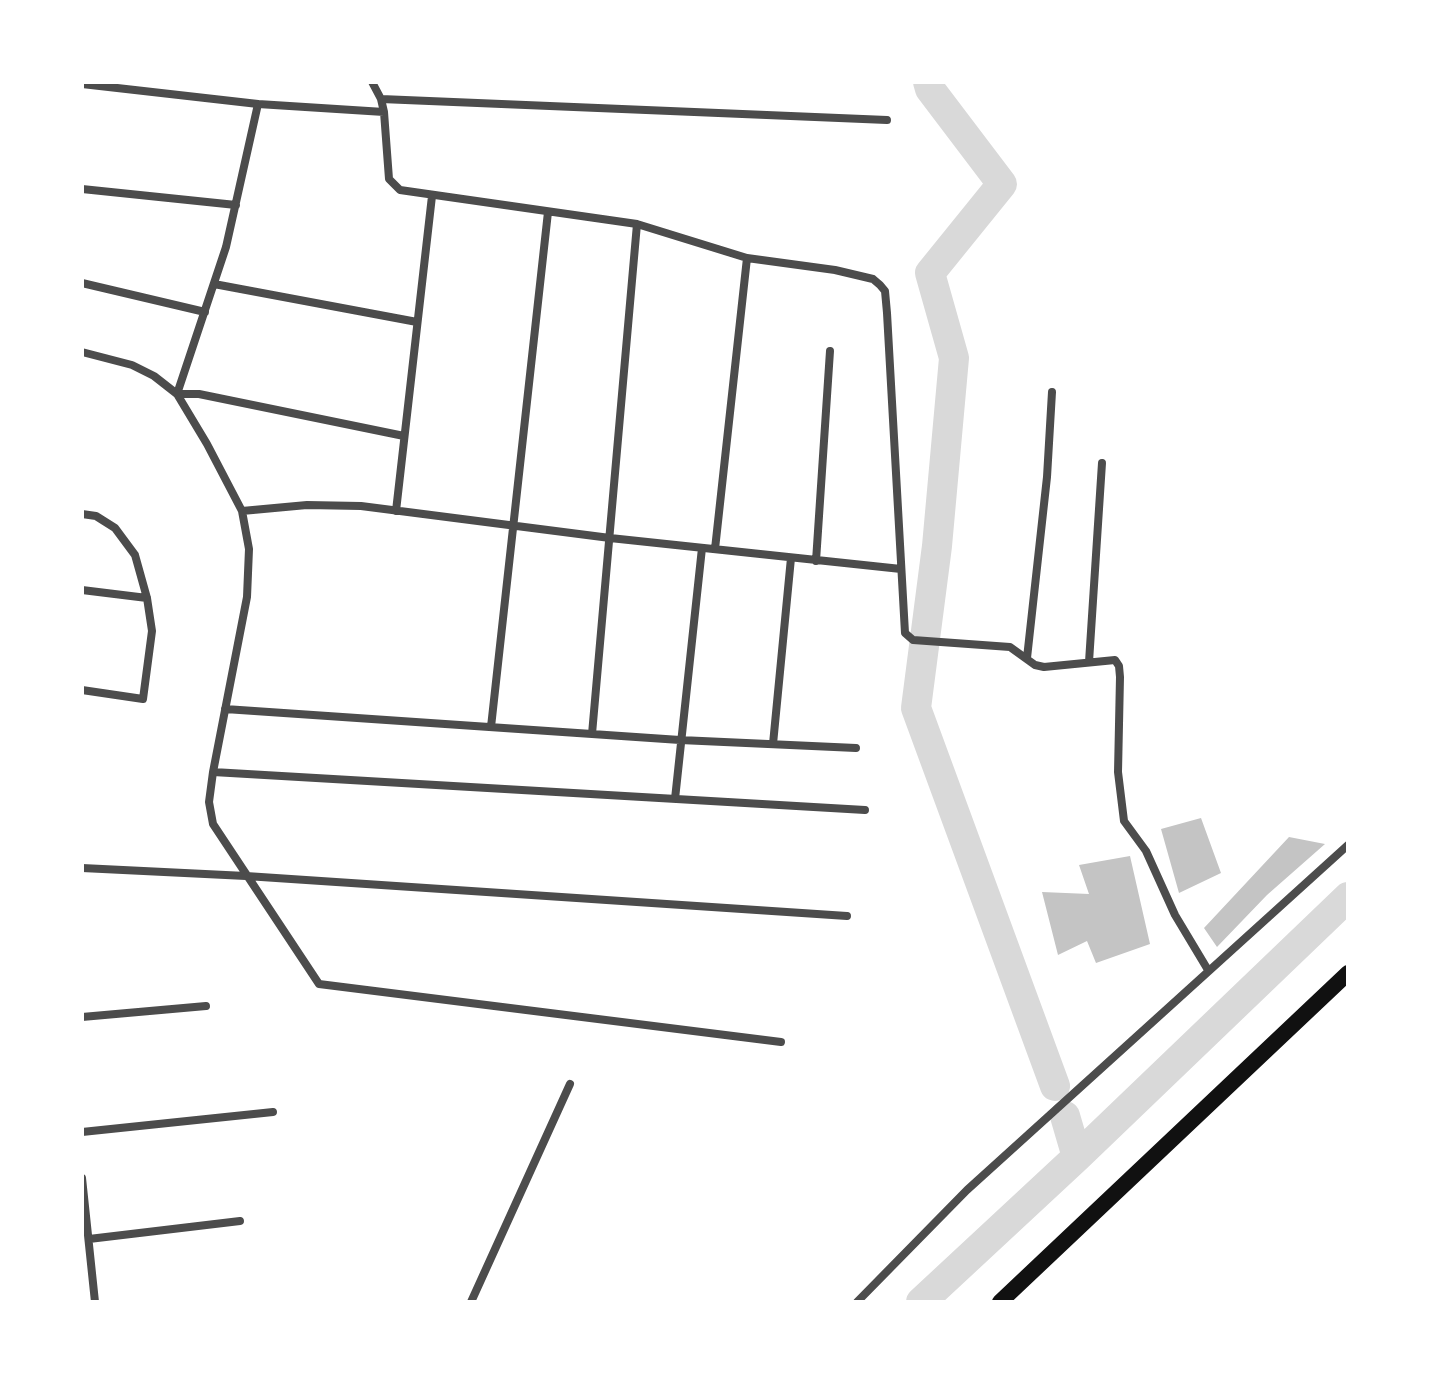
<!DOCTYPE html>
<style>
body{margin:0}
#map{position:relative;width:1430px;height:1384px;overflow:hidden;background:#fff;font-family:"Open Sans",sans-serif}
canvas{display:block}
.frame{position:absolute;inset:0;border:84px solid #fff;pointer-events:none}
</style>
<div id="map">
<canvas width="1430" height="1384"></canvas>
<div class="frame"></div>
</div>
<script>
const context = document.querySelector('canvas').getContext('2d');
context.lineJoin = 'round';
const shape = rows => new Path2D(rows.map(r => 'M' + r).join(''));
function trace(path, color, width, dash) { context.strokeStyle = color; context.lineWidth = width; context.lineCap = dash ? 'butt' : 'round'; context.setLineDash(dash || []); context.stroke(path); }
function fillPath(path, color) { context.fillStyle = color; context.fill(path, 'evenodd'); }
trace(shape([
 [928,82,930,89,1002,184,930,273,954,358,937,546,916,708,1055,1086],
 [1065,1116,1077,1157],
 [921,1302,1077,1157,1348,897]
]), '#d9d9d9', 30);
fillPath(shape([
 [1201,818,1221,873,1179,893,1161,829],
 [1289,837,1325,844,1267,895,1217,947,1204,928],
 [1130,856,1150,944,1096,963,1087,941,1058,955,1042,892,1089,894,1079,865]
]), '#c4c4c4');
trace(shape([
 [372,82,381,99,384,112,389,179,400,190,637,224,747,258,835,270,873,279,880,285,885,291,887,313,905,633,913,640,1010,647,1035,665,1044,667,1115,660,1119,666,1120,677,1118,772,1124,821,1146,851,1175,915,1208,970],
 [82,84,258,104,384,112],
 [381,99,887,120],
 [258,104,226,247,177,394,199,394,404,436],
 [82,189,236,205],
 [82,283,205,312],
 [214,284,417,322],
 [82,352,132,365,154,376,177,394,207,444,242,511,249,549,247,597,213,772,865,810],
 [242,511,307,505,361,506,610,538,901,569],
 [396,511,432,196],
 [82,514,96,516,115,528,135,555,147,598,152,631,143,699,82,690],
 [715,549,747,258],
 [816,561,830,351],
 [82,590,147,598],
 [1027,658,1047,477,1052,392],
 [1089,662,1102,463],
 [225,709,680,740,856,748],
 [491,727,548,212],
 [592,734,637,224],
 [773,744,791,558],
 [213,772,209,802,213,824,319,984,781,1042],
 [675,799,702,548],
 [82,868,246,876,847,916],
 [82,1017,206,1006],
 [82,1132,273,1112],
 [82,1178,95,1302],
 [89,1239,240,1221],
 [471,1302,570,1084],
 [857,1302,967,1190,1348,845]
]), '#4c4c4c', 8);
trace(shape([
 [1000,1302,1348,973]
]), '#111', 16);
</script>
